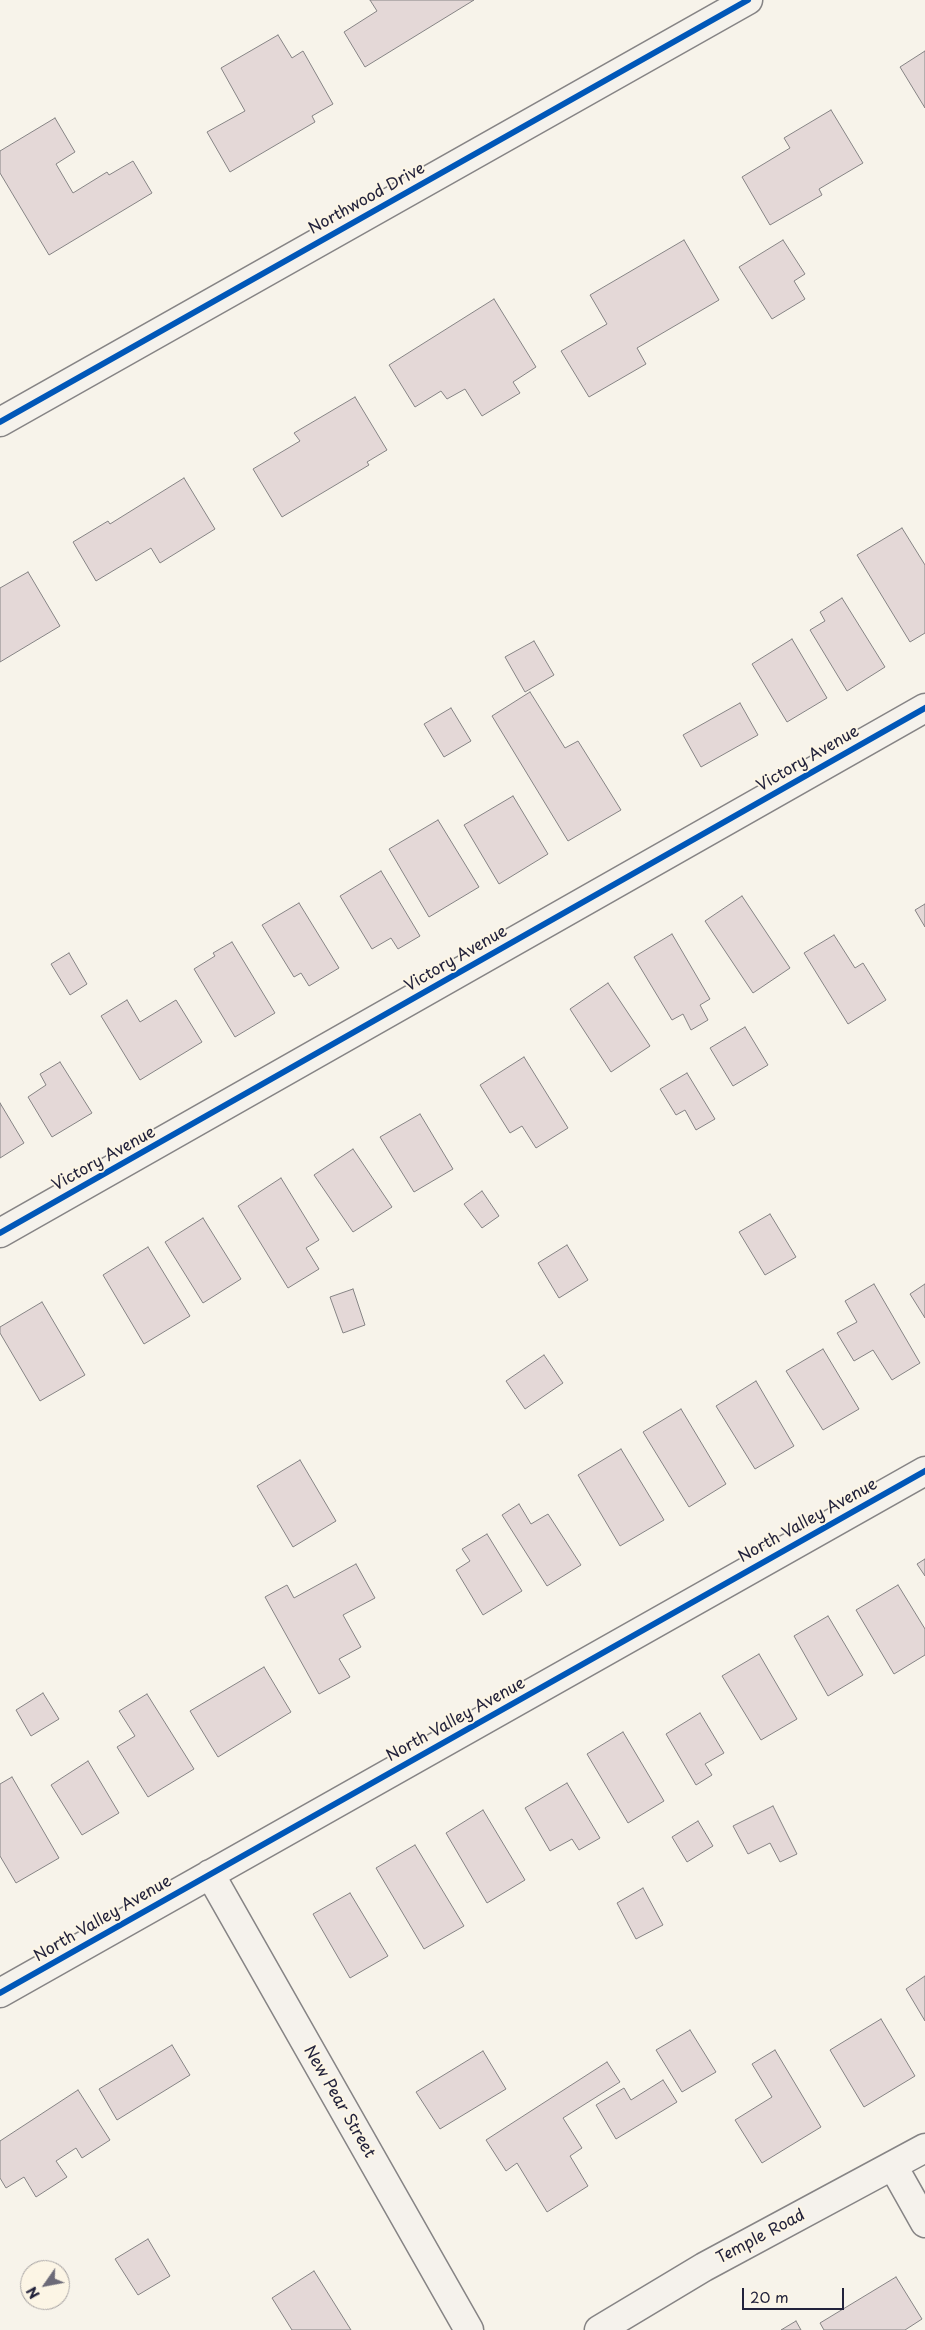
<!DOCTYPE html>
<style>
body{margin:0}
#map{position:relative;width:925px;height:2330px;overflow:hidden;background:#f7f3ea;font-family:"Playpen Sans",sans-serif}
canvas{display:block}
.north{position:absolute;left:20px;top:2260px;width:50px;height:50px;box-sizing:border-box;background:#fcf5e5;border:1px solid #a5a1a1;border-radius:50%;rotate:237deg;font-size:14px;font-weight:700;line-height:20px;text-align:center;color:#22223b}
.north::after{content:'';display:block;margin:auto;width:18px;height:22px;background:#6d6b78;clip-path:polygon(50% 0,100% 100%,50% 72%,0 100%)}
.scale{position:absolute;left:742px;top:2288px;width:102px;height:22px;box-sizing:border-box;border:2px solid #22223b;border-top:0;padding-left:6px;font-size:15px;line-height:18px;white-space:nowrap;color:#22223b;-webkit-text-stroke:4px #fcf5e5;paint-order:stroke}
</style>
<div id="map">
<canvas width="925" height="2330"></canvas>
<div class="north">N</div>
<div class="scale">20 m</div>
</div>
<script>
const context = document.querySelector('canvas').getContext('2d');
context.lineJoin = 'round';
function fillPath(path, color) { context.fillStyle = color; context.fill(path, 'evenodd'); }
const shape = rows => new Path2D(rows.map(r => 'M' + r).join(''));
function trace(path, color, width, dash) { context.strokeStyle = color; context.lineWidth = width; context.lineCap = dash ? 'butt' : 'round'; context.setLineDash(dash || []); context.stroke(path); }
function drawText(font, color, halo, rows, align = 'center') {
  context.font = font + ' "Playpen Sans",sans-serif'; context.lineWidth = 4; context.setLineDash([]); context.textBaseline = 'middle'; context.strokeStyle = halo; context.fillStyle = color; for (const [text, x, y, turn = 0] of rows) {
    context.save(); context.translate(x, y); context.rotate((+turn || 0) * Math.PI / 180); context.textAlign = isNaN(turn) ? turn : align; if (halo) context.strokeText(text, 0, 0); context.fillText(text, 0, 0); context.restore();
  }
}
const building = shape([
 [370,0,474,0,365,67,344,32,377,11,370,0],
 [278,35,292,58,303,51,333,104,312,116,315,122,230,172,207,132,245,111,221,68,278,35],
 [925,51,925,108,900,67,925,51],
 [831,110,863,163,819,189,822,195,770,225,742,177,790,148,784,138,831,110],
 [55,118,75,152,56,164,73,193,107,172,109,175,133,161,152,193,49,255,0,173,0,151,55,118],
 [684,240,719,300,637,348,646,364,589,397,561,351,607,324,590,295,684,240],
 [783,240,805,274,794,281,805,299,772,319,739,267,783,240],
 [494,299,536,367,513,382,520,393,482,416,465,389,447,399,441,391,415,407,389,365,494,299],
 [355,397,387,450,367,462,369,465,282,517,253,469,300,441,294,433,355,397],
 [184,478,215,529,160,563,151,548,96,581,73,542,108,521,110,524,184,478],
 [902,528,925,565,925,633,910,642,857,555,902,528],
 [28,572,60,626,0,662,0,588,28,572],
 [842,598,885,667,847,691,810,630,825,621,820,612,842,598],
 [792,639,827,698,787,722,752,664,792,639],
 [534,641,554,675,525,692,505,657,534,641],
 [530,692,565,748,578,741,621,810,568,841,492,716,530,692],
 [740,703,758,735,701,767,683,735,740,703],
 [451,708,471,741,444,757,424,724,451,708],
 [513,796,548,854,499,884,464,825,513,796],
 [438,820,479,887,429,917,389,849,438,820],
 [381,871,420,936,398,949,391,938,372,949,340,896,381,871],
 [742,896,790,968,753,993,705,921,742,896],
 [299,903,339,968,309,986,301,973,294,977,262,925,299,903],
 [925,904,925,927,915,910,925,904],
 [672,934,710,999,700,1005,708,1020,691,1030,683,1014,672,1020,634,957,672,934],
 [834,935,855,968,863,963,886,1000,848,1024,804,953,834,935],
 [232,942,275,1013,235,1037,194,969,215,956,213,953,232,942],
 [69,953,87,984,70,995,51,964,69,953],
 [608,983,650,1046,611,1072,570,1009,608,983],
 [127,1000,140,1022,176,1000,202,1042,140,1080,101,1016,127,1000],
 [745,1027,768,1065,733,1086,710,1048,745,1027],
 [524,1057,568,1128,536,1148,522,1126,510,1133,480,1085,524,1057],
 [60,1062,92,1113,52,1137,28,1097,46,1085,40,1074,60,1062],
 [687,1073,715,1119,696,1130,685,1110,676,1115,660,1089,687,1073],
 [0,1103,24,1143,0,1158,0,1103],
 [420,1114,453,1169,414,1192,380,1137,420,1114],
 [353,1149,392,1207,353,1232,314,1175,353,1149],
 [281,1178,319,1240,306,1248,319,1269,288,1288,238,1206,281,1178],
 [482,1191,499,1216,482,1228,464,1204,482,1191],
 [770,1214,796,1257,765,1275,739,1232,770,1214],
 [203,1218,241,1279,203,1303,165,1242,203,1218],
 [567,1245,588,1280,559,1298,538,1263,567,1245],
 [148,1247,190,1316,144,1344,103,1275,148,1247],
 [874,1284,920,1363,892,1380,873,1350,854,1361,837,1333,857,1322,845,1301,874,1284],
 [925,1284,925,1318,910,1294,925,1284],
 [353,1289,365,1325,343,1333,330,1297,353,1289],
 [42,1302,85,1375,40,1401,0,1333,0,1327,42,1302],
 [823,1349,859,1409,823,1430,786,1371,823,1349],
 [544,1355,563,1383,525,1409,506,1381,544,1355],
 [756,1381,794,1446,755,1469,716,1406,756,1381],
 [681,1409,726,1484,689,1507,643,1432,681,1409],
 [621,1449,664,1520,620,1546,578,1475,621,1449],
 [300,1460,336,1521,293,1547,257,1486,300,1460],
 [519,1504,531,1524,548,1514,581,1565,547,1586,502,1515,519,1504],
 [487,1534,522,1591,483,1615,456,1570,470,1561,462,1549,487,1534],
 [925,1559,925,1576,917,1564,925,1559],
 [356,1564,375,1598,343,1615,361,1647,339,1659,350,1677,319,1694,265,1597,287,1585,294,1598,356,1564],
 [898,1585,925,1629,925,1655,894,1674,856,1610,898,1585],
 [828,1616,863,1675,828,1696,794,1636,828,1616],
 [759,1654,797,1719,761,1740,722,1676,759,1654],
 [264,1667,291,1712,218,1757,190,1711,264,1667],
 [43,1693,59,1719,31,1736,16,1710,43,1693],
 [147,1694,194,1769,148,1797,117,1747,135,1736,119,1711,147,1694],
 [700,1713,724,1753,705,1764,712,1775,696,1785,666,1734,700,1713],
 [623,1732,664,1801,628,1823,587,1754,623,1732],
 [88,1761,119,1813,82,1835,51,1785,88,1761],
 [12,1777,59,1858,16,1883,0,1856,0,1784,12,1777],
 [567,1783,600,1838,579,1850,572,1839,550,1851,525,1808,567,1783],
 [773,1806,797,1854,780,1862,770,1843,748,1854,733,1826,773,1806],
 [483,1810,525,1880,487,1903,446,1833,483,1810],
 [698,1821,713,1846,687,1862,672,1837,698,1821],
 [415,1845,464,1926,424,1949,376,1868,415,1845],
 [643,1888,663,1925,636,1939,617,1903,643,1888],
 [350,1893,388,1956,350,1978,313,1914,350,1893],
 [925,1976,925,2021,906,1989,925,1976],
 [881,2019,915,2076,864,2107,830,2050,881,2019],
 [690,2030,716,2072,682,2092,656,2050,690,2030],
 [172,2045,190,2075,117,2120,99,2089,172,2045],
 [775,2050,821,2127,762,2163,735,2120,772,2097,752,2064,775,2050],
 [483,2051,506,2089,440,2129,416,2092,483,2051],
 [607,2062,620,2082,563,2118,582,2148,570,2156,588,2186,547,2212,517,2163,506,2171,486,2140,607,2062],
 [663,2080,677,2102,616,2139,596,2105,624,2088,631,2100,663,2080],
 [78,2090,110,2140,82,2158,76,2148,56,2161,67,2177,36,2197,24,2177,6,2188,0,2178,0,2141,78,2090],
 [148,2239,170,2276,138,2295,115,2259,148,2239],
 [314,2271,351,2330,292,2330,272,2298,314,2271],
 [896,2277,922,2319,905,2330,824,2330,820,2323,896,2277],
 [796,2321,801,2330,781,2330,796,2321]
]);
fillPath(building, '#e4d8d7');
trace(building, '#868485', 1);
const minor = shape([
 [0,422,748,0],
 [0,1233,925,708],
 [210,1874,469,2330],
 [0,1993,925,1471],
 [893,2166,925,2223],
 [599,2330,704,2267,925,2148]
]);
trace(minor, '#868485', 31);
trace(minor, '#f5f2ec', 28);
trace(shape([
 [0,422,748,0],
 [0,1233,925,708],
 [0,1993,925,1471]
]), '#0057b8', 6);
drawText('16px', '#22223b', '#fcf5e5', [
 ["Northwood Drive",367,199,-29],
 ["Victory Avenue",808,759,-30],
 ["Victory Avenue",456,959,-30],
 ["Victory Avenue",104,1159,-29],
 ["North Valley Avenue",808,1521,-29],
 ["North Valley Avenue",456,1720,-29],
 ["North Valley Avenue",103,1919,-30],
 ["New Pear Street",339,2102,60],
 ["Temple Road",761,2237,-28]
]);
</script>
